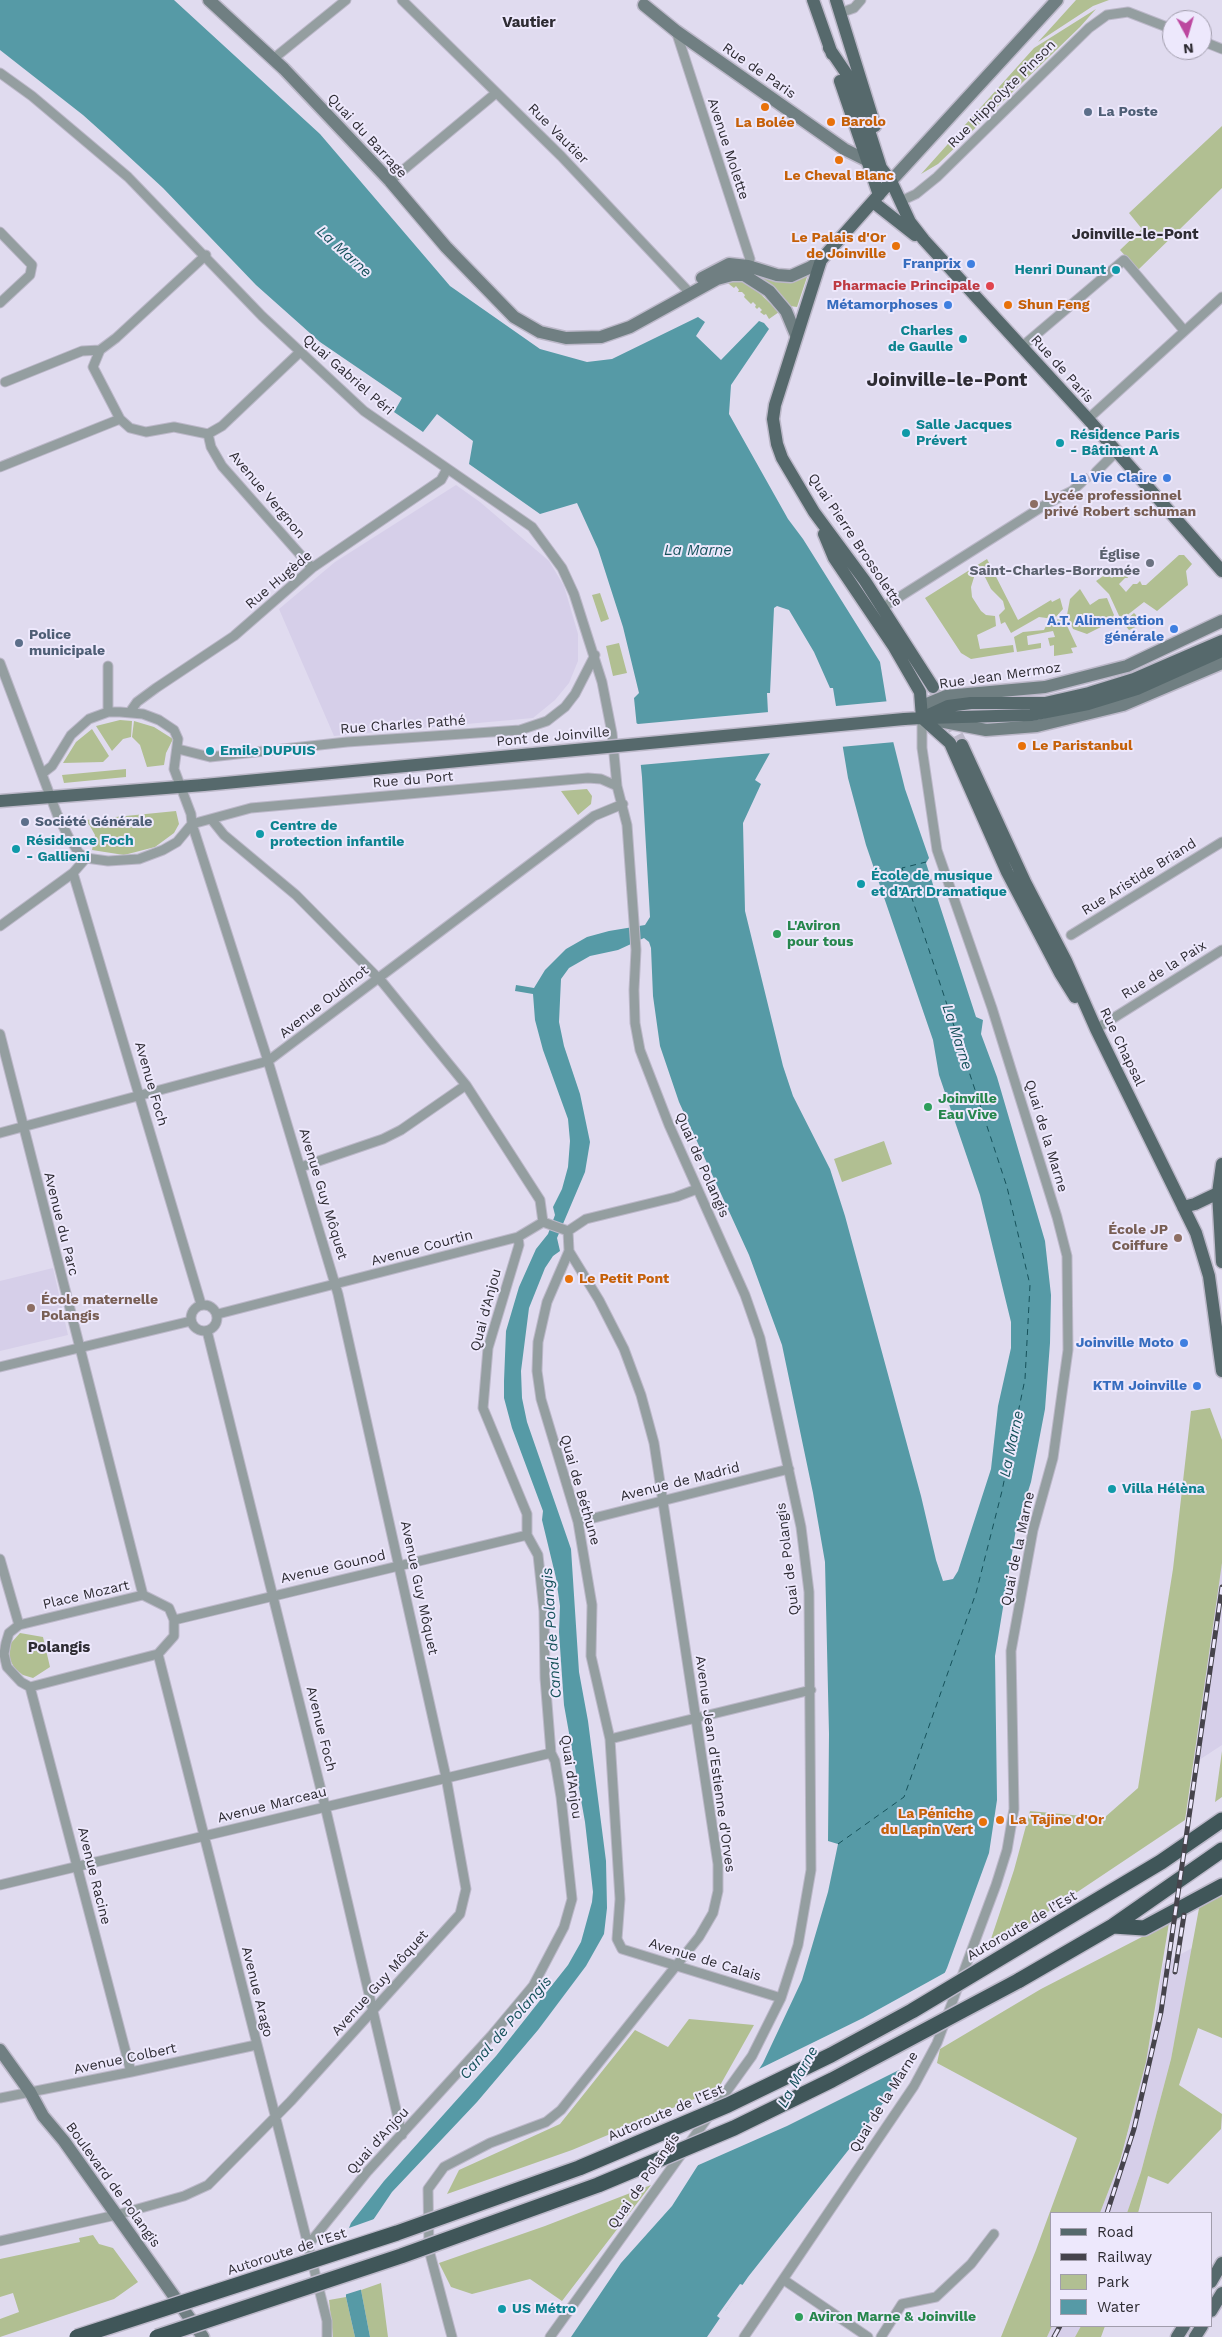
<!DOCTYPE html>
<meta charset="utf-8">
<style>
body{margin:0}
#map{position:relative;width:1222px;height:2337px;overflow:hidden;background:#e0dbef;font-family:"Work Sans",sans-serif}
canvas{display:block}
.legend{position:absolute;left:1050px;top:2212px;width:162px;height:115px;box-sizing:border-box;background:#ede8fc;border:1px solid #a19dac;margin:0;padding:6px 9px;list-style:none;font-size:15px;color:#2e2c33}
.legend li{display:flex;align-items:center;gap:10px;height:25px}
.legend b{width:25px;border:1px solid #a19dac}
.north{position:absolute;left:1162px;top:10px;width:50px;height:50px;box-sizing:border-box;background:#ede8fc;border:1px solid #a19dac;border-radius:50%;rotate:174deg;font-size:14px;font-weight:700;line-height:20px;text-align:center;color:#2e2c33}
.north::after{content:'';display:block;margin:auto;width:18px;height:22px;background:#bc479f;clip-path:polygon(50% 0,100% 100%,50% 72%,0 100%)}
</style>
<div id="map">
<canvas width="1222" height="2337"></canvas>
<ul class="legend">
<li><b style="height:6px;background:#56696c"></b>Road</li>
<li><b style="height:6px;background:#46444c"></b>Railway</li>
<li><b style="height:14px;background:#b1bf92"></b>Park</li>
<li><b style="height:14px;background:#569aa6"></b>Water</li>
</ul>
<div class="north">N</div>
</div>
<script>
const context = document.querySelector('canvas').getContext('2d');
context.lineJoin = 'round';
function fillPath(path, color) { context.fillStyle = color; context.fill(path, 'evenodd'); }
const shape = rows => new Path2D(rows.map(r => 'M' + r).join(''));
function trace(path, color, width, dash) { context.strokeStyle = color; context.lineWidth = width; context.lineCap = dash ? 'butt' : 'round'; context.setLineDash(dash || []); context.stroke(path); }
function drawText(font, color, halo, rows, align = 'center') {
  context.font = font + ' "Work Sans",sans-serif'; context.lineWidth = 4; context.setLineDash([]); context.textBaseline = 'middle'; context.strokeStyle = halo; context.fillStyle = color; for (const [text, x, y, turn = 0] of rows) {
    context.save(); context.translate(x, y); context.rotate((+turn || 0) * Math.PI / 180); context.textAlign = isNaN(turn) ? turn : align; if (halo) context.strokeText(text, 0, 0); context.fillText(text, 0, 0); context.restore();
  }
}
fillPath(shape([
 [456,485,480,502,549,561,564,586,578,634,578,661,569,683,555,700,533,718,334,736,279,609,335,562],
 [53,1268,68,1335,0,1351,0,1281],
 [1222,1563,1222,1745,1193,1764,1219,1578],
 [1194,1947,1171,2059,1141,2172,1127,2213,1100,2213,1120,2161,1132,2117,1155,2018,1163,1964],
 [1052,2326,1081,2326,1075,2337,1047,2337]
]), '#d6cfe9');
fillPath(shape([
 [1076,0,1109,0,1093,6,1038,42],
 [1096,9,1080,27,938,164,921,174,1034,48],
 [1222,126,1222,188,1138,270,1120,250,1142,229,1129,213],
 [808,274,797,307,790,306,758,275],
 [738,279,749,283,779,312,769,319,766,314,764,315,760,312,762,310,759,307,757,309,755,307,756,305,753,302,751,304,744,297,745,295,742,292,738,292,739,290,736,286,734,288,724,280],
 [1179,555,1184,555,1192,564,1186,571,1188,585,1157,611,1144,602,1121,620,1109,594,1096,581,1106,574,1112,578,1123,568,1128,578,1125,578,1119,584,1126,592,1133,584,1137,584,1140,581,1142,585,1146,585],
 [987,559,1018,620,1051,600,1052,602,1060,598,1063,609,1054,619,1039,617,1011,633,1005,622,1001,624,999,615,1005,609,1003,601,991,589,984,575,975,574,971,587,972,597,981,611,986,615,995,616,996,626,977,635,980,649,1013,645,1014,652,971,659,961,653,925,598],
 [1080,589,1090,605,1099,599,1107,598,1114,615,1109,623,1087,634,1073,629,1067,615,1070,599],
 [600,593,609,619,601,622,592,595],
 [1134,613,1144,623,1129,630,1123,623],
 [1062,615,1077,647,1071,648,1073,653,1054,656,1054,645,1050,646,1048,638,1055,637,1053,631,1027,636,1028,645,1041,643,1041,648,1017,652,1014,637,1023,632,1044,630,1048,622,1056,621],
 [619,643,627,673,613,676,606,646],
 [120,720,132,721,131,737,123,739,112,751,96,726],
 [134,721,154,727,173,739,166,753,164,765,147,767,140,745,132,737],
 [92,729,109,756,103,762,63,763,76,742],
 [126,769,126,777,64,783,62,775],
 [587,789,592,796,591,804,578,815,561,791],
 [176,811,179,824,174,833,155,847,124,855,92,850,95,835,90,826,85,820],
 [884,1141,892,1164,842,1182,834,1159],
 [1210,1408,1222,1440,1222,1563,1185,1820,1025,1927,988,1948,1014,1870,1030,1811,1104,1818,1138,1788,1173,1569,1191,1411],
 [20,1633,43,1637,50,1667,33,1678,23,1675,15,1669,9,1658,11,1643],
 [1222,1751,1222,1797,1215,1802],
 [1222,1892,1222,2038,1198,2028,1179,2085,1222,2114,1221,2129,1168,2184,1148,2176,1138,2213,1127,2213,1141,2172,1171,2059,1200,1903],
 [1169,1923,1146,2062,1120,2161,1100,2213,1051,2213,1052,2326,1047,2337,1001,2337,1036,2250,1077,2138,937,2063,940,2049,1041,1989],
 [689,2019,754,2025,718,2089,572,2150,447,2194,459,2170,560,2124,635,2030,668,2047],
 [651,2185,562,2301,530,2279,472,2294,451,2287,439,2263,545,2226],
 [93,2235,99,2244,113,2248,138,2282,114,2299,0,2337,0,2319,19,2312,13,2293,0,2297,0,2259,80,2242,79,2238],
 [381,2283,388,2337,370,2337,361,2290],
 [346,2297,355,2337,333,2337,329,2300],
 [1081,2326,1105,2326,1101,2337,1075,2337]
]), '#b1bf92');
fillPath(shape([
 [0,0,174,0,320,134,450,286,540,349,587,362,612,359,698,317,705,322,696,336,721,360,759,321,764,323,769,329,731,385,729,414,788,519,803,539,880,662,893,741,905,789,929,858,926,863,976,1017,983,1020,981,1034,997,1077,1045,1241,1051,1295,1050,1343,1045,1409,1031,1482,1016,1529,995,1656,997,1800,989,1853,947,1968,889,2095,850,2148,748,2277,707,2337,571,2337,621,2263,672,2206,763,2063,802,1980,828,1892,838,1844,828,1841,829,1734,825,1562,813,1493,782,1345,749,1255,679,1102,660,1046,653,996,651,948,649,942,644,938,618,950,590,956,569,968,561,979,559,1022,564,1046,580,1094,590,1142,585,1172,557,1238,560,1251,553,1256,545,1268,529,1308,521,1371,522,1398,527,1422,571,1549,579,1672,588,1721,606,1861,607,1908,604,1934,586,1966,538,2030,477,2102,392,2192,363,2235,361,2290,370,2337,355,2337,346,2297,345,2238,351,2223,384,2181,496,2056,568,1965,581,1942,592,1902,593,1892,585,1822,564,1705,559,1632,560,1606,556,1578,542,1520,543,1511,512,1428,504,1398,504,1381,506,1331,519,1287,536,1249,548,1234,555,1215,553,1207,562,1189,568,1167,570,1141,568,1119,543,1050,535,1020,533,994,515,991,516,985,534,988,545,970,566,949,587,937,609,931,645,925,650,917,642,777,634,698,639,693,623,627,598,549,577,503,540,514,469,464,473,441,437,414,423,432,394,412,402,398,320,342,256,285,163,188,112,141,83,115,0,50],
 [777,606,789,610,814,652,830,688,833,688,848,778,866,845,933,1040,939,1075,980,1195,1011,1322,1011,1348,998,1406,991,1469,958,1571,953,1579,943,1581,936,1560,921,1496,845,1216,830,1169,793,1096,783,1066,745,911,743,823,761,784,755,780,770,753,767,693,770,693,774,608]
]), '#569aa6');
fillPath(shape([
 [890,701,895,742,840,747,833,704,836,706],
 [769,712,773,753,640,765,639,767,634,722,638,724],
 [948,1971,903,2068,787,2126,694,2167,755,2071,863,2018],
 [377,2218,365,2236,363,2289,344,2295,343,2238,346,2229],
 [740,2284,743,2285,743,2290,740,2290,725,2311,727,2313,722,2320,717,2316]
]), '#e0dbef');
trace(shape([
 [838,1844,904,1797,976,1593,1002,1491,1025,1379,1030,1285,1007,1187,902,868,926,862]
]), '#16525b', 1, [6, 5]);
trace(shape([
 [1082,482,1096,472]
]), '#bcb8c9', 9, [9, 4.5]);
trace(shape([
 [933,687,962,745]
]), '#bcb8c9', 12, [12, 6]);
const street = shape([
 [402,0,561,156,689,292],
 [840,13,854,8,861,0],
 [676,31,750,259,746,271],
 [1202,41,1222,49],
 [273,59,346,0],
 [0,73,32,96,128,177,262,316,364,411,532,527,562,568,574,594,602,682,612,733,617,786,627,825,636,950,634,990,635,1023,640,1050,669,1125,745,1295,760,1338,801,1527,809,1592,811,1870,798,1945,781,1998,752,2056,550,2337],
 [390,181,496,93],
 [901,201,916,194,937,177,1089,28,1107,15,1128,12,1172,29],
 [0,232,32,265,30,275,0,303],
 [1025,344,1124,260,1182,328],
 [5,382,82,351,100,350],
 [120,419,93,367,100,350,116,338,206,255],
 [1088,419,1222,297],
 [208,434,211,447,222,466,312,568],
 [0,467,120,419,130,428,146,432,174,427,208,434,222,426,300,352],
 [1096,472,1116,452],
 [882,608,1048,503,1072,491,1082,482],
 [0,663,57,814,69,838,79,853,86,858,108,861,139,859,163,850,177,842,192,824,191,814,174,769,178,739,174,730,159,720,143,714,120,712,108,712,89,719,71,735,52,766,43,773],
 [108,666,108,712],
 [130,712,137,702,156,688,234,636,312,568,441,480,447,469],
 [178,749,210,757,347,742,520,730,547,721,565,707,575,694,595,655],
 [212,820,224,835,296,895,383,983,466,1085,540,1200,543,1222],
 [73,873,201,1304],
 [0,926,73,873,86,858],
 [1071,935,1222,842],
 [1096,1029,1222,950],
 [0,1034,143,1595],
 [0,1133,268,1061,594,816,623,804],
 [301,1167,383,1139,401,1130,466,1085],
 [543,1222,568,1231],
 [568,1231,586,1219,676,1197,697,1189],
 [569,1251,547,1302,538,1342,537,1371,541,1399,578,1522,592,1605,591,1656,610,1739,620,1899,617,1939,622,1949,781,1998],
 '191 1318a13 13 0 1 1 26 0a13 13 0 1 1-26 0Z',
 [218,1314,518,1237,543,1222],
 [207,1331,325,1806,402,2135],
 [0,1367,191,1321],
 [578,1522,789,1469],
 [0,1559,19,1625],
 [143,1595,169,1608,174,1620,174,1636,158,1654,30,1687,21,1682,7,1667,4,1654,6,1643,9,1633,19,1625,143,1595],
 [174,1620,527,1535],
 [158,1654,308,2245,327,2321,327,2337],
 [30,1687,131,2072],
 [610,1739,811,1690],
 [0,1885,551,1753],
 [0,2098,131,2072,256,2045],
 [0,2241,116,2215,184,2196,208,2185,291,2101,460,1914,466,1889,446,1777,338,1294,268,1061,192,824,251,808,588,778,601,779,617,786],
 [308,2245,367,2172,492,2035,533,1986,564,1927,572,1899,561,1797,555,1761,551,1753,545,1678,544,1611,538,1555,527,1535,527,1514,483,1408,488,1348,519,1245,518,1237],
 [784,2280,868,2337],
 [452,2337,429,2250,428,2189,444,2167,490,2143,546,2122,561,2110,699,1937,713,1913,718,1891,718,1864,654,1443,641,1395,624,1349,599,1300,569,1251,568,1231],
 [744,2337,914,2086,937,2043,996,1885,1007,1850,1014,1809,1011,1651,1033,1530,1053,1458,1068,1350,1067,1256,1057,1217,992,1008,937,850,922,748,922,718],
 [881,2337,902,2304,936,2297,971,2264,994,2234]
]);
const secondary = shape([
 [209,0,284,69,390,181,446,247,514,317,540,332,566,338,601,337,630,327,717,279,732,275,744,275,769,291,786,311,796,335],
 [644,5,676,31,844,149,866,160],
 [891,181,1057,0],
 [702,278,729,264,748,266,777,275,791,276,811,267,821,260],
 [922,706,946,696,1045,687,1127,666,1222,621],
 [934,720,986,730,1037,726,1123,705,1222,663],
 [0,2050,30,2092,43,2116,64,2141,203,2337]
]);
const primary = shape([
 [813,0,832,54],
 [836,0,875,126],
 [829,48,846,73,867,124,881,168,891,181,910,222,924,240,1088,419,1222,571],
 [840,81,879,195],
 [891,181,821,260,775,405,773,419,777,444,782,458,814,512,865,581,933,687],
 [873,202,915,235],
 [824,534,834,558,894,647,920,692,922,718,950,743,1007,872,1060,973,1075,997],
 [927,718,1031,715,1088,704,1137,689,1222,651],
 [904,719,922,718,948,706,971,703,1045,703,1089,693,1134,679,1222,641],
 [962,745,1025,882,1066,961,1096,1029,1196,1233,1209,1276,1222,1371],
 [0,801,204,785],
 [1222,1164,1218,1193,1222,1262],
 [1183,1207,1195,1204,1218,1193],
 [1211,2282,1222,2263],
 [1211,2311,1222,2293],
 [1177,2337,1184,2326],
 [1195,2337,1202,2326]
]);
const highway = shape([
 [1113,1926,1144,1928,1222,1886],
 [1032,1939,1161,1862,1222,1820],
 [1018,1981,1113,1926,1222,1850]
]);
trace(street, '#bcb8c9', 11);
trace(secondary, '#bcb8c9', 15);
trace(primary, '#bcb8c9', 15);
trace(highway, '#bcb8c9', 18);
trace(street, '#949ea0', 9);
trace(secondary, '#707f82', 12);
trace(primary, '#56696c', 12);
trace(highway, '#405659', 15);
const rail = shape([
 [1175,1972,1184,1915],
 [1107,2213,1134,2129,1161,2012,1222,1587],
 [1054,2337,1060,2326]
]);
trace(rail, '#46444c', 5);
trace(rail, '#ede8fc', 3, [9]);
const primaryBridge = shape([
 [204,785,904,719]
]);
const highwayBridge = shape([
 [77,2337,397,2233,579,2168,728,2105,831,2055,912,2011,1032,1939],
 [157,2337,401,2256,598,2185,734,2128,832,2080,1018,1981]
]);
trace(primaryBridge, '#bcb8c9', 15, []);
trace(highwayBridge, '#bcb8c9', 18, []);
trace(primaryBridge, '#56696c', 12);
trace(highwayBridge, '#405659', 15);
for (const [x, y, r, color] of [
 [765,107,5,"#e8710a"],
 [1088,112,5,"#5c6f8a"],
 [831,122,5,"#e8710a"],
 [839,160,5,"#e8710a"],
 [896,246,5,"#e8710a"],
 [971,264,5,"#3f7fe0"],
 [1116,270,5,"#0f9aa8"],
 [990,286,5,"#e0444e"],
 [948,305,5,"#3f7fe0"],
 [1008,305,5,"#e8710a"],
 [963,339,5,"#0f9aa8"],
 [906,433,5,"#0f9aa8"],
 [1060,443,5,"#0f9aa8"],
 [1167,478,5,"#3f7fe0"],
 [1034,504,5,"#8d6e63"],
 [1150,563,5,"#6b7280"],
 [1174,629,5,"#3f7fe0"],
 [19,643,5,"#5c6f8a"],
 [1022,746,5,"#e8710a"],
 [210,751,5,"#0f9aa8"],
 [25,822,5,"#5c6f8a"],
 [260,834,5,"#0f9aa8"],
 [16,849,5,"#0f9aa8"],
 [861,884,5,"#0f9aa8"],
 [777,934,5,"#2e9e5b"],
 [928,1107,5,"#2e9e5b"],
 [1178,1238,5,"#8d6e63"],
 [569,1279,5,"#e8710a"],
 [31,1308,5,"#8d6e63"],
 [1184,1343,5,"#3f7fe0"],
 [1197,1386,5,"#3f7fe0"],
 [1112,1489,5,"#0f9aa8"],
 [1000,1820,5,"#e8710a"],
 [983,1822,5,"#e8710a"],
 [502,2309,5,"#0f9aa8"],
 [799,2317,5,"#2e9e5b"]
]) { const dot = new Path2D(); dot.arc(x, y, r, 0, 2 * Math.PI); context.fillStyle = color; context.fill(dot); trace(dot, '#ede8fc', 2); }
drawText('14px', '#2e2c33', '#ede8fc', [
 ["Rue de Paris",759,71,35],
 ["Rue Hippolyte Pinson",1002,94,-45],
 ["Rue Vautier",558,134,45],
 ["Quai du Barrage",367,136,47],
 ["Avenue Molette",728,149,72],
 ["Rue de Paris",1062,369,48],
 ["Quai Gabriel Péri",348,375,41],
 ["Avenue Vergnon",267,495,50],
 ["Quai Pierre Brossolette",855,540,56],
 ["Rue Hugède",279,580,-40],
 ["Rue Jean Mermoz",1000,676,-8],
 ["Rue Charles Pathé",403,725,-4],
 ["Pont de Joinville",553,737,-5],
 ["Rue du Port",413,780,-5],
 ["Rue Aristide Briand",1139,877,-32],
 ["Rue de la Paix",1164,970,-32],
 ["Avenue Oudinot",324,1002,-38],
 ["Rue Chapsal",1122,1047,64],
 ["Avenue Foch",151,1084,74],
 ["Quai de la Marne",1046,1136,73],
 ["Quai de Polangis",702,1165,66],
 ["Avenue Guy Môquet",323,1194,73],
 ["Avenue du Parc",61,1224,76],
 ["Avenue Courtin",422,1248,-15],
 ["Quai d'Anjou",486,1310,-75],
 ["Avenue de Madrid",680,1482,-14],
 ["Quai de Béthune",580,1490,74],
 ["Quai de la Marne",1018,1549,-78],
 ["Quai de Polangis",788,1559,-97],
 ["Avenue Gounod",333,1567,-13],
 ["Avenue Guy Môquet",419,1588,78],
 ["Place Mozart",86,1595,-13],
 ["Avenue Foch",321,1729,76],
 ["Avenue Jean d'Estienne d'Orves",715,1764,82],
 ["Quai d'Anjou",571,1777,82],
 ["Avenue Marceau",272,1805,-14],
 ["Avenue Racine",94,1876,76],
 ["Autoroute de l’Est",1022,1926,-30],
 ["Avenue de Calais",705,1960,17],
 ["Avenue Guy Môquet",380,1983,-48],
 ["Avenue Arago",257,1992,76],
 ["Avenue Colbert",125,2059,-12],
 ["Quai de la Marne",884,2102,-58],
 ["Autoroute de l’Est",666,2113,-23],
 ["Quai d'Anjou",378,2141,-48],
 ["Quai de Polangis",644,2181,-55],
 ["Boulevard de Polangis",113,2185,54],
 ["Autoroute de l’Est",287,2252,-18]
]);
drawText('bold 14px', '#4e5e75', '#ede8fc', [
 ["La Poste",1098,112],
 ["Police",29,635],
 ["municipale",29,651],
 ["Société Générale",35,822]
], 'left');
drawText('bold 14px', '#c56008', '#ede8fc', [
 ["Barolo",841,122],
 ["La Bolée",765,123,"center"],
 ["Le Cheval Blanc",839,176,"center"],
 ["Le Palais d'Or",886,238,"right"],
 ["de Joinville",886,254,"right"],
 ["Shun Feng",1018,305],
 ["Le Paristanbul",1032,746],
 ["Le Petit Pont",579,1279],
 ["La Péniche",973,1814,"right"],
 ["du Lapin Vert",973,1830,"right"],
 ["La Tajine d'Or",1010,1820]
], 'left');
drawText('bold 14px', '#366cbe', '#ede8fc', [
 ["Franprix",961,264],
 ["Métamorphoses",938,305],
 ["La Vie Claire",1157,478],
 ["A.T. Alimentation",1164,621],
 ["générale",1164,637],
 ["Joinville Moto",1174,1343],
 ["KTM Joinville",1187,1386]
], 'right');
drawText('bold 14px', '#0d838f', '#ede8fc', [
 ["Henri Dunant",1106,270,"right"],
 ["Charles",953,331,"right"],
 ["de Gaulle",953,347,"right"],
 ["Salle Jacques",916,425],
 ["Prévert",916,441],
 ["Résidence Paris",1070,435],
 ["- Bâtiment A",1070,451],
 ["Emile DUPUIS",220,751],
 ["Centre de",270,826],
 ["protection infantile",270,842],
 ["Résidence Foch",26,841],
 ["- Gallieni",26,857],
 ["École de musique",871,876],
 ["et d’Art Dramatique",871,892],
 ["Villa Hélèna",1122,1489],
 ["US Métro",512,2309]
], 'left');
drawText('bold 14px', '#be3a42', '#ede8fc', [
 ["Pharmacie Principale",980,286]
], 'right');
drawText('bold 14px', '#785e54', '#ede8fc', [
 ["Lycée professionnel",1044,496],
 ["privé Robert schuman",1044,512],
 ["École JP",1168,1230,"right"],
 ["Coiffure",1168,1246,"right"],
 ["École maternelle",41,1300],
 ["Polangis",41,1316]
], 'left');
drawText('bold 14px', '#5b616d', '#ede8fc', [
 ["Église",1140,555],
 ["Saint-Charles-Borromée",1140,571]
], 'right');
drawText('bold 14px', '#27864d', '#ede8fc', [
 ["L'Aviron",787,926],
 ["pour tous",787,942],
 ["Joinville",938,1099],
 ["Eau Vive",938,1115],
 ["Aviron Marne & Joinville",809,2317]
], 'left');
drawText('bold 15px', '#2e2c33', '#ede8fc', [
 ["Vautier",529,23],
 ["Joinville-le-Pont",1135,235],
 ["Polangis",59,1648]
]);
drawText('italic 15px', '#16525b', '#ede8fc', [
 ["La Marne",344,252,42],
 ["La Marne",698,551],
 ["La Marne",957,1037,72],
 ["La Marne",1012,1444,-78],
 ["Canal de Polangis",552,1633,-94],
 ["Canal de Polangis",506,2028,-49],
 ["La Marne",798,2077,-61]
]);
drawText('bold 19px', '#2e2c33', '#ede8fc', [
 ["Joinville-le-Pont",947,380]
]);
</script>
